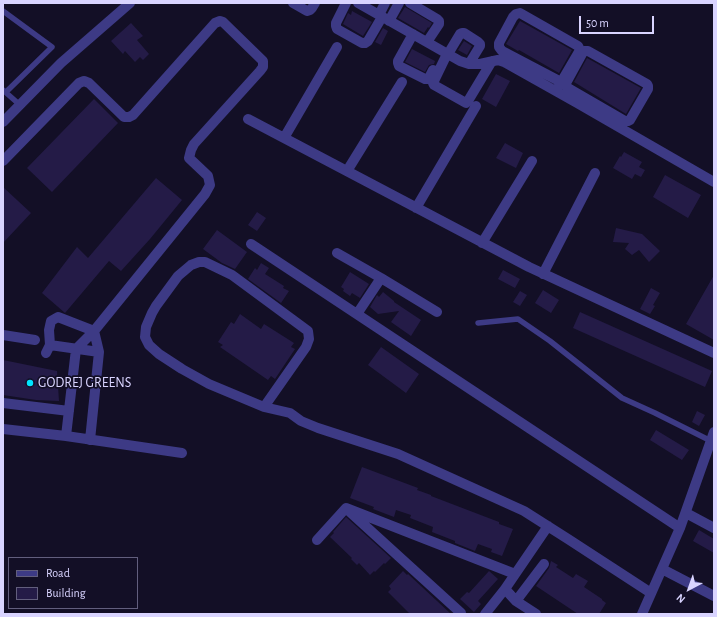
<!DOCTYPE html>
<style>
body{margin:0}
#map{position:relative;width:717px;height:617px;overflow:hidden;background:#130f26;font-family:"Alegreya Sans",sans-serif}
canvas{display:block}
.frame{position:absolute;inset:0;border:4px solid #d9d4ff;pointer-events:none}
.legend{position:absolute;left:8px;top:557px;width:130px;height:52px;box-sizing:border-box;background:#130f26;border:1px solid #625e7d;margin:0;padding:5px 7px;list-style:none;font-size:12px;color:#d9d4ff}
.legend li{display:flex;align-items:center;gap:8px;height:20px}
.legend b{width:20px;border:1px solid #625e7d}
.north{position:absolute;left:669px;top:569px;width:40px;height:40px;-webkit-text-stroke:3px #130f26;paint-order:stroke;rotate:221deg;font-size:11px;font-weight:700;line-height:16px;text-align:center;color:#d9d4ff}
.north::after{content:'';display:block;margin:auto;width:14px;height:18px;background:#d9d4ff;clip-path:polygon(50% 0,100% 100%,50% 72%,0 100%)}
.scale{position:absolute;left:579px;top:16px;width:75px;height:18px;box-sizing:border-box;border:2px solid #d9d4ff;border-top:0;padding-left:5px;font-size:12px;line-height:14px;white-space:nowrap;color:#d9d4ff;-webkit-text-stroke:3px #130f26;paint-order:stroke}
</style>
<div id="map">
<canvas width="717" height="617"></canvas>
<div class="frame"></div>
<ul class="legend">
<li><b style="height:5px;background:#3d3a85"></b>Road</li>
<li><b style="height:11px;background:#241b47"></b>Building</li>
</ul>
<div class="north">N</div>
<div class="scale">50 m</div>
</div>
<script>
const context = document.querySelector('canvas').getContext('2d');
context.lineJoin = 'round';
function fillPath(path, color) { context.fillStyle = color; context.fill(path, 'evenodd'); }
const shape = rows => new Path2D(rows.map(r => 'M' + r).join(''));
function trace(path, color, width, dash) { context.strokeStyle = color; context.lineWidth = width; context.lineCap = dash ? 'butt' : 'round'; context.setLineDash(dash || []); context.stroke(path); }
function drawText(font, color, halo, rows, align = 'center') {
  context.font = font + ' "Alegreya Sans",sans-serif'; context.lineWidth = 3.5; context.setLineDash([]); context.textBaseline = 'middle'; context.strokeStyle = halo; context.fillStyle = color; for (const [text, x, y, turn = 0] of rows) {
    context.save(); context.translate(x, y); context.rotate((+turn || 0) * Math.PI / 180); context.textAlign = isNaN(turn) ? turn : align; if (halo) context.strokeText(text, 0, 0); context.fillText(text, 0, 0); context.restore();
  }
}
fillPath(shape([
 [405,7,432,23,429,28,428,27,424,33,398,18],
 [352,11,372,22,363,36,343,24,348,13,351,15],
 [520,21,572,50,559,73,519,50,518,51,506,44],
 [131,23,143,36,137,40,149,54,143,60,140,57,135,62,125,51,123,54,111,41],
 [383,28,388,31,381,45,375,42],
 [464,41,472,46,467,55,458,50],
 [412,49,435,61,434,64,429,65,425,72,405,62],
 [587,58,641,88,626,114,574,82],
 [496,74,510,81,496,107,482,99],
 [94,99,118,123,52,192,27,168],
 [505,143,523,153,516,168,496,158],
 [624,152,642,162,639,167,645,170,641,177,635,174,632,179,613,168,620,156,621,157],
 [665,175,701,195,688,218,653,197],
 [156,178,182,200,150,239,121,271,109,261,65,313,42,293,77,247,88,258],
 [3,187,31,213,3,243],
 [257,212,266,218,257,231,248,225],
 [616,228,642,234,660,251,649,262,639,250,632,255,625,249,629,243,613,242],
 [217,230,247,252,235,269,222,263,203,249],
 [261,263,269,268,265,274,284,286,283,288,289,291,281,303,248,279,255,268,257,270],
 [503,270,520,279,515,288,498,279],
 [350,272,369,284,360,298,352,293,350,296,343,291,344,289,341,287],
 [714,275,714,340,686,324],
 [651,288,660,293,653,305,655,306,650,314,640,309],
 [543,290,559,300,551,313,535,303],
 [520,291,527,295,520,306,513,302],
 [383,292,394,301,394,302,421,320,411,336,391,322,399,311,378,314,370,307,377,295,379,297],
 [580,312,712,371,705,387,573,328],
 [240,314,261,329,264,324,294,343,291,347,295,349,275,379,271,376,268,380,220,347,223,345,218,342,231,322,234,324],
 [381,347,419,374,406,393,368,365],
 [3,360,57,371,59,401,36,400,3,395],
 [697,411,705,415,699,426,692,422],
 [656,430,689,450,682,460,650,440],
 [362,467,418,488,417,490,431,495,431,496,499,522,499,524,513,529,502,556,491,552,492,549,478,544,475,551,455,543,455,541,432,532,433,527,410,518,411,515,396,510,394,517,373,509,374,507,350,498],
 [346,517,391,558,385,564,384,563,375,572,374,571,370,575,359,563,357,565,351,559,352,558,330,537,334,533,333,532],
 [699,530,714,539,714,553,693,541],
 [551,561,558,565,556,567,573,578,576,574,588,581,584,587,602,599,602,600,606,603,599,614,578,614,536,586,549,568],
 [403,571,407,575,408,574,451,614,410,614,388,592,391,589,389,586],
 [489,571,498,579,478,601,481,604,474,612,460,599,467,592,469,593]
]), '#241b47');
trace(shape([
 [3,11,52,47,6,92],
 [3,90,20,105],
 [478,323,518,319,550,341,622,398,655,413,711,441]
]), '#3d3a85', 5.5);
trace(shape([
 [293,3,307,11,310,10,312,8,315,3],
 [346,3,336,23,336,26,337,29,362,43,365,43,368,41,382,17],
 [358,3,460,61,469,64,480,64,498,60,504,62,577,103,714,182],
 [410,3,437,19,439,21,439,24,427,42],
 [379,15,385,3],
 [389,21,399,3],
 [413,34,398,61,398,63,399,66,425,79,427,79,429,78,433,70],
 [585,51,588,51,647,84,648,86,648,89,630,120,628,121,625,121,568,88,566,85,566,83,583,52,585,51],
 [447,54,433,83,434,85,466,103,468,101,492,61],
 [448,54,460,34,462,33,464,33,478,42,480,44,480,46,469,64],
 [556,91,580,50,578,46,520,13,516,14,513,17,499,43,499,47,502,51,561,82],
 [248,119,529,267,714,353],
 [3,122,61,63,130,3],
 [284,138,337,47],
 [3,161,79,83,84,81,89,83,124,117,129,117,133,115,215,23,220,21,223,22,263,61,263,67,260,71,194,144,191,150,189,158,208,176,210,185,205,194,94,331,76,349,66,436],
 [347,171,402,82],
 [416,208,476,106],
 [482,243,532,161],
 [251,244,680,528],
 [337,253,381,278,357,314],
 [543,274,595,173],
 [381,278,437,312],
 [3,335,35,340],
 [50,345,49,330,51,321,58,317,94,331],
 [46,353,50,345,99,352],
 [3,403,69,411],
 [264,407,209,384,182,369,159,354,149,345,145,337,146,327,152,313,156,306,178,276,191,265,199,262,205,262,232,275,308,331,309,339,306,347,264,407,290,413,301,421,318,428,398,454,524,511,568,539,651,593],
 [3,429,66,436,182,453],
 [90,440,99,352,94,331],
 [350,512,461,613],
 [686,513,714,528],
 [317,540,346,508,515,574],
 [662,569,714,596],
 [505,589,516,601,536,614],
 [516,601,544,564],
 [485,614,505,589,548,526],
 [642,614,680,528,714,432]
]), '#3d3a85', 10);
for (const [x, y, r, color] of [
 [30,383,4,"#00e5ff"]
]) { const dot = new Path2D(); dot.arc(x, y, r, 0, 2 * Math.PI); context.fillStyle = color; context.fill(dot); trace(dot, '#130f26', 1.5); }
drawText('14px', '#d9d4ff', '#130f26', [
 ["GODREJ GREENS",38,383]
], 'left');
</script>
